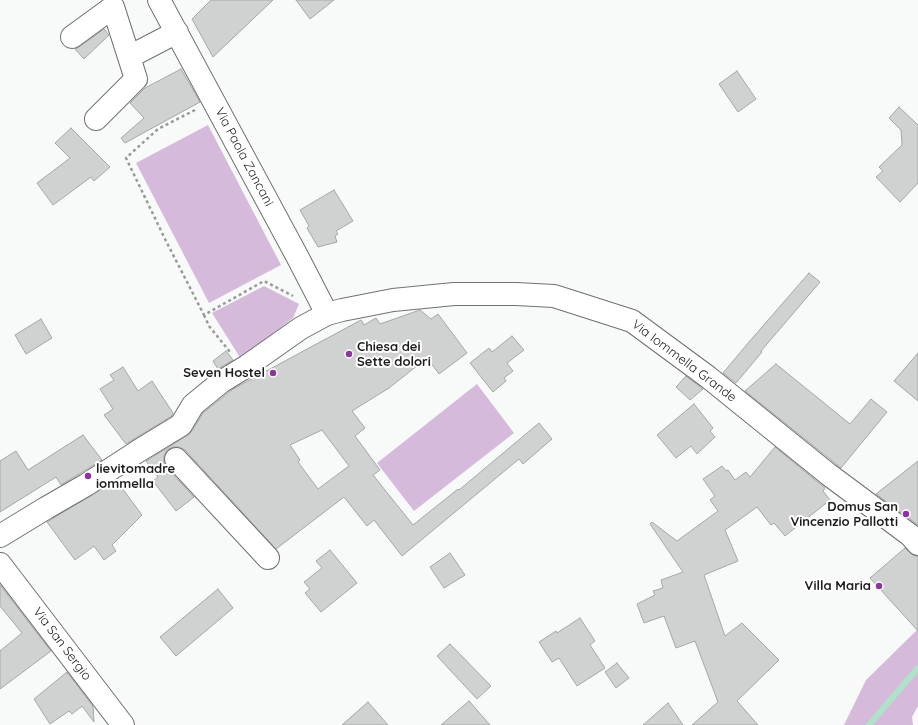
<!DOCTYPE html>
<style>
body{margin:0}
canvas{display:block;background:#f7faf8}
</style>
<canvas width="918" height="725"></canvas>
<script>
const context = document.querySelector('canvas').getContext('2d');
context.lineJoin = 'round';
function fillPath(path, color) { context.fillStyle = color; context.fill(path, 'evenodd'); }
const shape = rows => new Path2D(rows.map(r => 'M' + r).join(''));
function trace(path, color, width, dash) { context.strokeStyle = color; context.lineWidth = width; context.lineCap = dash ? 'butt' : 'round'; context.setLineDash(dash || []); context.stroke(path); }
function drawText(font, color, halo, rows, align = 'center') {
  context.font = font + ' Quicksand,sans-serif'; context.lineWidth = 4; context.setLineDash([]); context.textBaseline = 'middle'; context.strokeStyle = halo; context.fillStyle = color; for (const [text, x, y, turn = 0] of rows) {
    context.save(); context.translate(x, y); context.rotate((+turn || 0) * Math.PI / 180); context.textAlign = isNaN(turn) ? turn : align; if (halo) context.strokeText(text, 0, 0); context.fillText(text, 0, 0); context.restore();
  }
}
fillPath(shape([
 [208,125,281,265,209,303,136,163],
 [264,286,299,304,293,318,241,359,212,313],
 [477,384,514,433,414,511,377,463],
 [918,629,918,706,912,717,913,725,844,725,866,680]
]), '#d6badc');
trace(shape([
 [869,725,918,668]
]), '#b0e2c8', 6);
const building = shape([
 [211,0,273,0,213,57,192,19,211,0],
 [296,0,334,0,310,19,296,0],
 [104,29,109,35,84,59,75,49,79,47,104,29],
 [181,69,200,102,125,143,121,138,144,118,130,103,145,88,181,69],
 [737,71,756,99,738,112,719,84,737,71],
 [899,107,918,125,918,183,900,202,876,177,883,171,879,167,902,145,901,130,889,118,899,107],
 [71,128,110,167,94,181,91,177,53,205,37,183,70,158,55,143,71,128],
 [334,190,353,221,336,231,338,234,335,236,337,242,318,247,307,228,309,226,300,210,334,190],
 [809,273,820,282,761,351,762,352,736,383,723,373,749,342,809,273],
 [420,310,431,319,438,314,467,353,439,374,427,358,389,388,352,411,365,428,355,436,380,470,373,475,413,525,458,489,459,490,539,423,552,439,523,464,519,459,402,556,374,520,367,526,344,497,276,549,185,450,179,447,173,447,167,450,164,456,164,462,167,468,194,497,176,511,153,481,158,477,146,461,188,435,192,431,203,413,233,389,361,320,364,325,376,318,380,324,420,310],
 [322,430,349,466,318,489,298,462,300,460,290,445,322,430],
 [41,319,52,338,26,354,15,335,41,319],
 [512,336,524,350,507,363,513,371,504,378,506,381,493,392,470,363,489,348,492,352,512,336],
 [226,351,233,360,218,369,213,361,226,351],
 [918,353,918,401,894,381,918,353],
 [776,364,850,424,871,399,887,412,841,468,745,391,776,364],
 [123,367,138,391,152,381,173,413,172,416,126,444,104,415,113,409,100,389,114,380,110,375,123,367],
 [686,376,703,389,690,400,676,387,686,376],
 [694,404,713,428,710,431,715,437,697,454,691,446,676,458,657,435,694,404],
 [83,435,102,460,61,485,56,477,0,512,0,461,16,451,28,470,83,435],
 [775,447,825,488,823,491,830,500,785,536,774,523,771,525,757,507,725,530,738,561,704,575,725,636,742,623,779,660,737,701,758,725,692,725,718,702,695,641,676,648,664,616,644,623,637,604,655,595,653,591,663,588,661,580,683,572,650,524,652,522,677,541,718,511,710,500,715,496,703,479,722,466,726,471,728,470,735,480,746,472,750,477,775,447],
 [918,461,918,525,876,494,918,461],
 [116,480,142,515,112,545,116,551,104,560,94,546,75,560,47,522,116,480],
 [905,548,914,556,918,556,918,631,870,578,905,548],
 [330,550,357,583,321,612,305,593,310,589,304,582,322,568,316,561,330,550],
 [450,553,465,575,444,588,430,567,450,553],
 [0,585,51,651,0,689,0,651,22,633,0,606,0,585],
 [218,589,233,608,176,656,160,637,218,589],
 [580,618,595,641,590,645,605,668,577,686,559,658,552,662,539,642,556,631,557,633,580,618],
 [450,644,491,686,477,699,437,656,450,644],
 [617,663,629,678,616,688,605,672,617,663],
 [67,672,93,706,94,722,82,706,72,714,69,711,50,724,34,699,67,672],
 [469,701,490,725,441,725,469,701],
 [368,702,388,725,342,725,368,702],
 [668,703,683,725,643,725,668,703]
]);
fillPath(building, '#cfd2d0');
trace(building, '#a4a7a6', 1);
const minor = shape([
 [159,0,297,256,327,314],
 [72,37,113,7,129,57],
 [96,119,136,79,129,57,177,32],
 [176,459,268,558],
 [0,536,46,508,86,485,140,450,181,425,193,405,221,382,247,366,301,328,327,314,342,310,393,300,454,294,516,294,554,296,632,321,708,377,828,474,910,535,918,544],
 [0,564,123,725]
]);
trace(minor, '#707271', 24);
trace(shape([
 [195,110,158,129,126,158,165,239,204,315,264,281,293,296],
 [204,315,209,326,230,352]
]), '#989a99', 2.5, [3, 3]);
trace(minor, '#fff', 22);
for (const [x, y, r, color] of [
 [349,354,4,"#8d349f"],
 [273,373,4,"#8d349f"],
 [88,476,4,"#8d349f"],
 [906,514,4,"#8d349f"],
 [879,586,4,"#8d349f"]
]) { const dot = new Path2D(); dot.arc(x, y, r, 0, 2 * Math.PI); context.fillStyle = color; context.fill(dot); trace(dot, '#fff', 1.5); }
drawText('13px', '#1b1c1b', '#fff', [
 ["Via Paola Zancani",244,157,62],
 ["Via Iommella Grande",684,361,37],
 ["Via San Sergio",62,644,53]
]);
drawText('bold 13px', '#1b1c1b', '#fff', [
 ["Chiesa dei",357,347,"left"],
 ["Sette dolori",357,362,"left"],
 ["Seven Hostel",265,373],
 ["lievitomadre",96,469,"left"],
 ["iommella",96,484,"left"],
 ["Domus San",898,507],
 ["Vincenzio Pallotti",898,522],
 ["Villa Maria",871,586]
], 'right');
</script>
